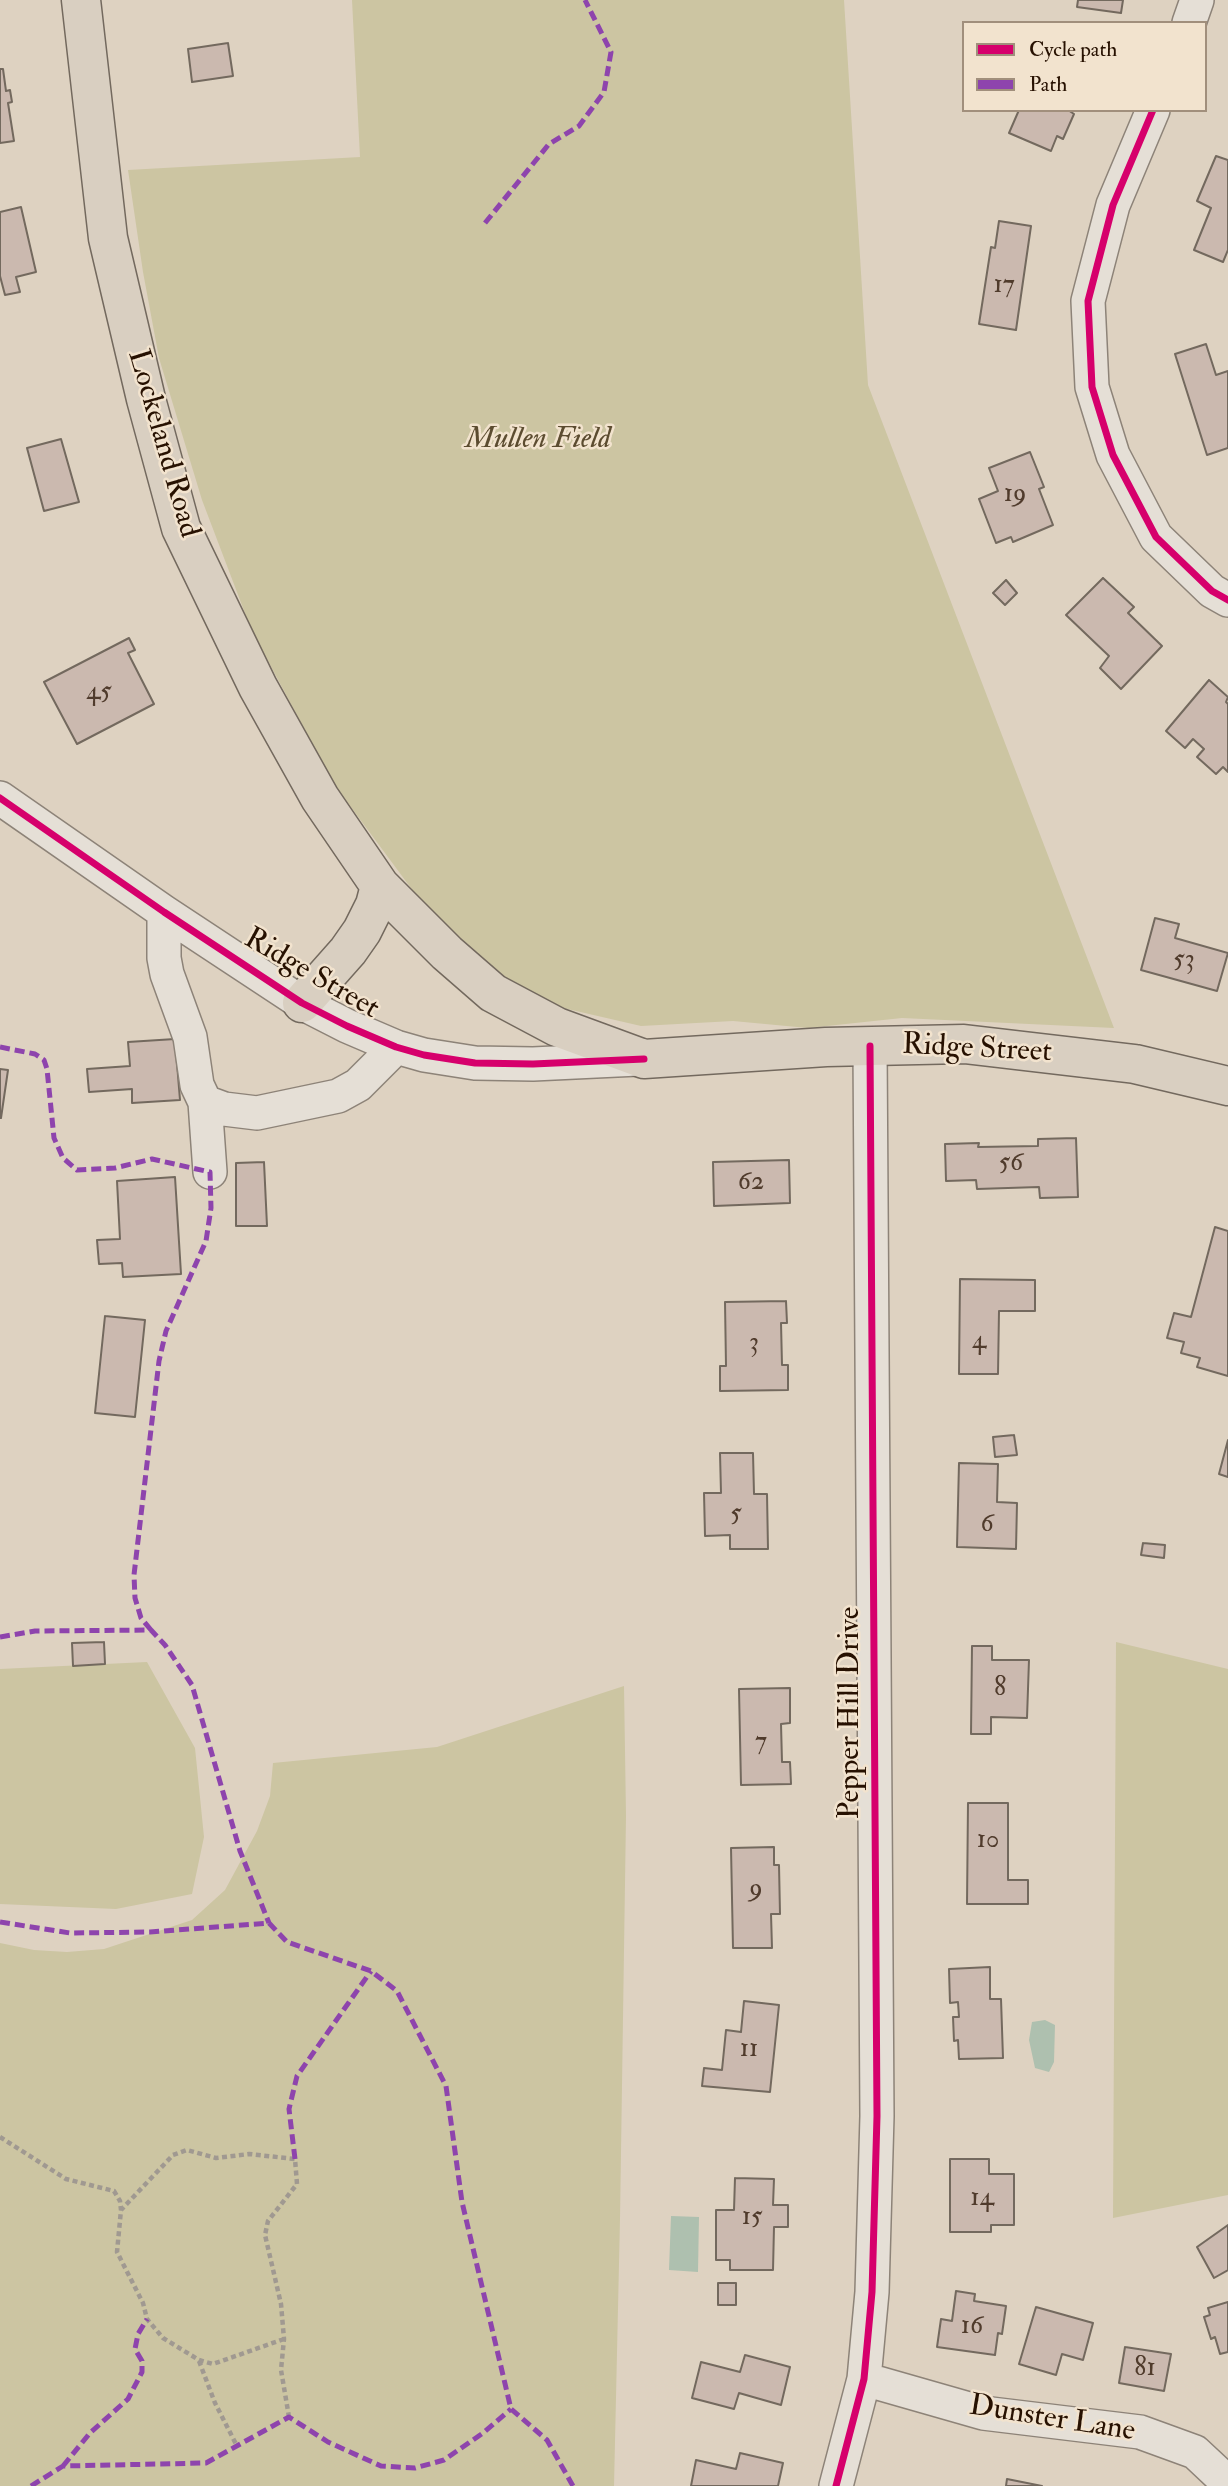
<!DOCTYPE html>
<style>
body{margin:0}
#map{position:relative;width:1228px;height:2486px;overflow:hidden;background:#ded2c1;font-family:"IM FELL Double Pica",serif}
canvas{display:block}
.legend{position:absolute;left:962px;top:21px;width:245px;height:91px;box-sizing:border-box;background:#f2e3ce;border:2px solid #a18f7c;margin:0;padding:9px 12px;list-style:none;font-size:21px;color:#271101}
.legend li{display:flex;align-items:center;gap:14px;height:35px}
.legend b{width:35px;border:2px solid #a18f7c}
</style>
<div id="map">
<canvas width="1228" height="2486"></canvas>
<ul class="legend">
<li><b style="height:9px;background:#d6006c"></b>Cycle path</li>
<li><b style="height:9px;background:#8e44ad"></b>Path</li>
</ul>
</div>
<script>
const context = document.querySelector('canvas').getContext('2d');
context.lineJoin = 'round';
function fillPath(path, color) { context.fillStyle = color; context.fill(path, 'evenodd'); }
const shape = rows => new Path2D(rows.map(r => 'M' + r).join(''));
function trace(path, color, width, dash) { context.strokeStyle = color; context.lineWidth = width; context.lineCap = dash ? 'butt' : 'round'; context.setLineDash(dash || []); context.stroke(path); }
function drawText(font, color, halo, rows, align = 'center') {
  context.font = font + ' "IM FELL Double Pica",serif'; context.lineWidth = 5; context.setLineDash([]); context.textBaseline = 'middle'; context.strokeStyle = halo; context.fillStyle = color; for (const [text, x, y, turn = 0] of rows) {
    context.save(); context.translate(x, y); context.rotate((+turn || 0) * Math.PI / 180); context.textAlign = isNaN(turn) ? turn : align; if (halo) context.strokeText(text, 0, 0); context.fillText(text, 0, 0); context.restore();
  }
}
fillPath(shape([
 [352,0,844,0,868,385,1114,1028,902,1018,808,1028,733,1021,641,1026,533,1001,425,907,333,783,251,629,202,500,159,358,143,272,128,170,360,157],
 [1116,1642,1228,1669,1228,2195,1113,2218],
 [147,1662,195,1748,204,1837,192,1894,116,1909,0,1904,0,1669],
 [624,1686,626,1816,620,2219,614,2486,0,2486,0,1943,34,1950,67,1952,104,1949,192,1920,225,1890,257,1831,270,1796,273,1763,437,1747]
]), '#ccc5a2');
fillPath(shape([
 [1045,2020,1055,2025,1054,2062,1049,2072,1035,2068,1029,2040,1032,2022],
 [671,2216,699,2217,698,2272,669,2270]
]), '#aec0af');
const building = shape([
 [1078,0,1123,0,1121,13,1077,7,1078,0],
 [228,43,233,76,192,82,188,49,228,43],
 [0,69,3,69,6,91,10,90,12,102,8,103,14,141,0,143,0,69],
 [1019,110,1068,110,1074,114,1063,139,1057,136,1051,151,1009,133,1019,110],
 [1216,156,1228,160,1228,250,1223,262,1194,250,1211,208,1197,201,1216,156],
 [21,207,36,272,16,277,20,292,5,295,0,276,0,212,21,207],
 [999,221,1031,226,1016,330,979,324,991,247,995,248,999,221],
 [1206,344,1216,375,1228,371,1228,448,1207,455,1175,354,1206,344],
 [61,439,79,502,44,511,27,448,61,439],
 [1030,452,1044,487,1039,489,1053,525,1013,542,1011,537,996,543,979,499,998,491,989,468,1030,452],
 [1103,578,1134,607,1128,613,1162,646,1121,689,1100,668,1109,656,1066,615,1103,578],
 [1006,580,1017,593,1005,605,993,593,1006,580],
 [129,638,135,650,128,653,154,704,77,744,44,682,129,638],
 [1209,680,1228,697,1226,702,1228,704,1228,772,1223,767,1216,774,1197,757,1204,749,1193,739,1185,748,1166,731,1209,680],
 [1155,918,1179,924,1175,938,1228,953,1217,991,1141,970,1155,918],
 [175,1039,180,1100,132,1103,132,1089,89,1092,87,1069,130,1066,128,1042,175,1039],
 [0,1069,8,1070,1,1118,0,1118,0,1069],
 [1076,1138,1078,1197,1040,1198,1039,1187,977,1189,976,1180,946,1181,945,1144,979,1143,978,1147,1038,1146,1038,1139,1076,1138],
 [789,1160,790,1203,714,1206,713,1162,789,1160],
 [264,1162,267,1226,236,1226,236,1163,264,1162],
 [175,1177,181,1274,123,1277,122,1263,99,1264,97,1240,120,1239,117,1181,175,1177],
 [1215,1227,1228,1231,1228,1376,1197,1367,1200,1358,1181,1353,1184,1342,1167,1338,1174,1313,1191,1317,1215,1227],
 [960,1279,1035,1280,1035,1311,999,1311,998,1374,959,1374,960,1279],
 [786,1301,787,1323,781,1323,782,1365,788,1365,788,1390,720,1391,720,1366,726,1366,725,1302,786,1301],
 [105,1316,145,1320,135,1417,95,1413,105,1316],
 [1014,1435,1017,1455,995,1457,993,1437,1014,1435],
 [1228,1440,1228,1477,1219,1474,1228,1440],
 [720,1453,753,1453,754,1494,767,1494,768,1549,730,1549,730,1535,705,1536,704,1493,721,1493,720,1453],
 [959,1463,998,1464,997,1502,1017,1503,1016,1549,957,1547,959,1463],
 [1143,1543,1165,1545,1164,1558,1141,1555,1143,1543],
 [104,1642,105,1664,73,1666,72,1643,104,1642],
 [972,1646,992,1646,992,1660,1029,1660,1027,1718,991,1717,991,1734,971,1734,972,1646],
 [790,1688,790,1723,781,1724,782,1762,790,1762,791,1784,741,1785,739,1689,790,1688],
 [968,1803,1008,1803,1008,1880,1028,1880,1028,1904,967,1904,968,1803],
 [774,1847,774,1865,779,1865,780,1914,771,1914,772,1948,733,1948,731,1848,774,1847],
 [990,1967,990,1999,1001,1999,1003,2058,959,2059,958,2040,954,2041,953,2017,959,2017,958,2002,950,2003,949,1969,990,1967],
 [744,2001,779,2005,770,2092,702,2086,704,2068,722,2070,726,2030,741,2032,744,2001],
 [950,2159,989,2159,989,2174,1014,2174,1014,2225,991,2225,991,2232,950,2232,950,2159],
 [735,2178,774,2179,773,2205,788,2205,788,2227,774,2227,773,2270,730,2270,730,2260,716,2260,716,2210,734,2210,735,2178],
 [1228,2225,1228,2270,1214,2278,1197,2247,1228,2225],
 [718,2283,736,2283,736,2305,718,2305,718,2283],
 [956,2291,975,2294,974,2301,1006,2306,1002,2334,998,2333,995,2355,937,2347,941,2319,952,2321,956,2291],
 [1228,2302,1228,2352,1220,2354,1215,2337,1211,2339,1204,2317,1210,2315,1208,2308,1228,2302],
 [1036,2307,1093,2323,1083,2360,1062,2354,1056,2375,1019,2364,1036,2307],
 [1125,2347,1171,2354,1164,2391,1119,2383,1125,2347],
 [745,2355,790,2367,781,2405,739,2393,734,2409,692,2398,701,2362,740,2372,745,2355],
 [740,2453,783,2463,778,2486,691,2486,696,2460,736,2469,740,2453],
 [1007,2479,1042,2486,1006,2486,1007,2479]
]);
fillPath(building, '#cbb9af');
trace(building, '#73695e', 2);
const minor = shape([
 [1189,23,1197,0],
 [1153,110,1113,205,1088,301,1092,387,1113,455,1156,537,1212,591,1228,600],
 [0,798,164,912,302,1003,347,1026,396,1047,424,1055,475,1063,533,1064,638,1059],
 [164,912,164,958,167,974,190,1037,197,1085,205,1102,210,1172],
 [205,1102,224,1109,257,1113,338,1096,358,1085,396,1047],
 [864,2379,983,2413,1140,2432,1195,2452,1228,2483],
 [836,2486,864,2379,872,2292,877,2116,870,1046]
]);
const major = shape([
 [81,0,108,238,146,399,181,528,258,687,320,798,380,886,447,953,493,993,557,1027,644,1059,826,1047,964,1044,1135,1064,1228,1086],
 [302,1003,348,951,362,931,375,905,380,886]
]);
trace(minor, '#8d8378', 36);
trace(major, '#73695e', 41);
trace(shape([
 [0,2137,66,2179,114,2191,120,2201,121,2210],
 [284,2339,213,2364,199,2360,163,2338,147,2319,143,2303,117,2252,121,2210,173,2155,187,2150,216,2158,249,2154,295,2159,297,2184,268,2221,265,2235,281,2304,284,2339,281,2370,289,2417],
 [199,2361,215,2403,237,2446]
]), '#a09991', 4.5, [5, 3.5]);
trace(minor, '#e5dfd6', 33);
trace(major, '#d9cfc1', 38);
trace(shape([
 [485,223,549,144,579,126,604,92,611,52,585,0],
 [0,1047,35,1054,44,1060,47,1069,54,1138,63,1158,77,1170,115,1168,152,1159,210,1172,211,1208,206,1241,166,1331,159,1361,134,1575,135,1598,141,1618,151,1630],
 [0,1637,35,1631,151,1630,165,1645,192,1685,240,1851,269,1923],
 [0,1922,70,1933,150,1932,269,1923,287,1942,371,1971,397,1991,446,2086,462,2202,511,2409,547,2440,573,2486],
 [295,2159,289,2109,297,2076,371,1971],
 [63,2466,90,2433,128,2399,142,2372,142,2361,135,2349,138,2334,147,2319],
 [31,2486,63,2466,206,2463,289,2417,328,2442,381,2466,415,2468,444,2460,483,2433,511,2409]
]), '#8e44ad', 5, [10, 5]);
trace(shape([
 [1153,110,1113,205,1088,301,1092,387,1113,455,1156,537,1212,591,1228,600],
 [0,798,164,912,302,1003,347,1026,396,1047,424,1055,475,1063,533,1064,644,1059],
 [836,2486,864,2379,872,2292,877,2116,870,1046]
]), '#d6006c', 7);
drawText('26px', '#503b2c', null, [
 ["17",1004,286],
 ["19",1015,495],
 ["45",99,693],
 ["53",1184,961],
 ["56",1011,1164],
 ["62",751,1183],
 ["4",979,1342],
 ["3",754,1344],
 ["5",736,1515],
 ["6",987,1525],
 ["8",1000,1689],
 ["7",761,1743],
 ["10",988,1841],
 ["9",756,1890],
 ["11",749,2050],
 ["14",982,2199],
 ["15",752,2218],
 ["16",972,2327],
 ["81",1145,2369]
]);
drawText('italic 30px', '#5c4c30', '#f2e3ce', [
 ["Mullen Field",538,441]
]);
drawText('30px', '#271101', '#f2e3ce', [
 ["Lockeland Road",162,444,74],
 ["Ridge Street",311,975,30],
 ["Ridge Street",977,1050,3],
 ["Pepper Hill Drive",852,1713,-90],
 ["Dunster Lane",1052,2420,9]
]);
</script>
